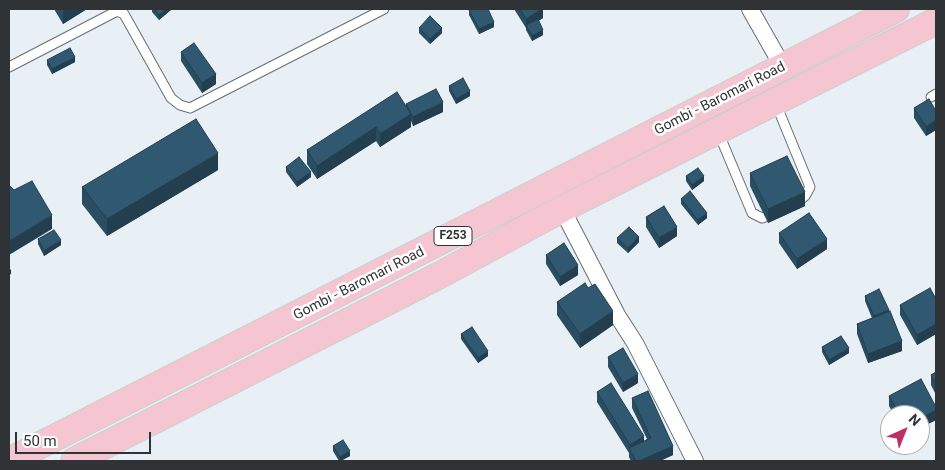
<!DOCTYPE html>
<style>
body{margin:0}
#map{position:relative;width:945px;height:470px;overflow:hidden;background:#e8f0f5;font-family:Roboto,sans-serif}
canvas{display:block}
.frame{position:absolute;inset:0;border:10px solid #303335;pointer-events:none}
.north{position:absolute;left:880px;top:405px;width:50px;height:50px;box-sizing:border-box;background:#fff;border:1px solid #acadae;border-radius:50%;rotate:44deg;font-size:14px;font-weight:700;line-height:20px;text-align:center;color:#303335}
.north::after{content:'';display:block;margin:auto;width:18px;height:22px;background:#bd3063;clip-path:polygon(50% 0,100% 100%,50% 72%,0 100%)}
.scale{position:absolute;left:15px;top:432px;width:136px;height:22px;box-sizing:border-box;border:2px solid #303335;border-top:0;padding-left:6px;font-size:15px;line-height:18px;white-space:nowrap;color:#303335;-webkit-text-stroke:4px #fff;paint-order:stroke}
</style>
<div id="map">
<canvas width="945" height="470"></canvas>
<div class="frame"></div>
<div class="north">N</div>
<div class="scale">50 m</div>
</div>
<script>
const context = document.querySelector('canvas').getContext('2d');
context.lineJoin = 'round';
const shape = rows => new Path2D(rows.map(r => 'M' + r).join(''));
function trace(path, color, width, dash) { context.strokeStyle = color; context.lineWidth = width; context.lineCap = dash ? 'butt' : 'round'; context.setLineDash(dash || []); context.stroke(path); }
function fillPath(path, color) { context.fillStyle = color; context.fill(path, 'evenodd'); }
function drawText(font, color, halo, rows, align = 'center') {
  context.font = font + ' Roboto,sans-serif'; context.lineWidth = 5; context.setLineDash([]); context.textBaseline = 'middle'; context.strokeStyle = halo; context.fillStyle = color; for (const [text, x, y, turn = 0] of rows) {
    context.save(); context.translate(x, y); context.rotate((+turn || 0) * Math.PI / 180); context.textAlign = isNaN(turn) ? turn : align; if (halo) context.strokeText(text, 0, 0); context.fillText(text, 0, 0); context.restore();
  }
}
const service = shape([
 [9,67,117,11,124,14,171,98,180,105,190,108,384,9],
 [931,97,936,94],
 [776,104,810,187,805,196,796,204],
 [719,134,752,213,762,218,775,213]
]);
const minor = shape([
 [750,9,783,67],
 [562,209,617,315,635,343,695,461]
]);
const primary = shape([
 [9,461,896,9],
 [74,461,440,275,562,209,936,21]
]);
trace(service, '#676e73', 11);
trace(minor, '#676e73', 18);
trace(primary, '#cdcecf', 28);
trace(service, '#fff', 9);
trace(minor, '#fff', 16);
trace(primary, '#f5c6d1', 26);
fillPath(shape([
 [54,9,87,9,63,24],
 [152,9,172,9,159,20,152,12],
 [514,9,543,9,543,18,538,21,543,35,532,41,526,30,526,28],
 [469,10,494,27,479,34,469,15],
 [419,28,442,33,430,44,419,33],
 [181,52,216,84,202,93,181,61],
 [47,60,75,62,52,74,47,65],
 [449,86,470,96,456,104,449,91],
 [406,104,443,112,413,126,411,121,411,127,380,147,376,141,317,179,307,164,307,150,406,107],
 [914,108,936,111,936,130,926,136,914,118],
 [286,167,311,177,297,187,286,172],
 [218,170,107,236,82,204,82,187],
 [750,173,805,206,768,223,750,186],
 [686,176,704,181,692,190,686,181],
 [681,199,707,218,698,225,681,204],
 [646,217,677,236,659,248,646,227],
 [779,233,827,249,797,269,779,243],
 [617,238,639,242,628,253,617,243],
 [38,239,61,245,44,256,38,244],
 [546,255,578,275,560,286,546,264],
 [588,288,613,325,580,348,557,315,557,302],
 [865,296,889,312,902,351,868,363,857,334,857,324,872,318,865,301],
 [936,299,936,334,917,345,900,315,900,305],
 [461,334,488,356,478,363,461,339],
 [822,347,849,353,829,365,822,352],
 [608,357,638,383,623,392,608,367],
 [936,372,936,395,931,385,931,375],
 [597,392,644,441,647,439,632,408,632,398,673,455,660,461,631,461,629,457,629,453,597,402],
 [889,396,936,407,936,420,920,428,920,415,894,415,889,406],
 [333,446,350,456,341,461,339,461,333,451]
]), '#294d61');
fillPath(shape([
 [63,9,87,9,63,24],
 [166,9,172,9,159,20,159,15],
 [542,9,543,9,543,18,527,28,526,26,526,19],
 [494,22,494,27,479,34,479,29],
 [442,28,442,33,430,44,430,39],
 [543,30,543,35,532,41,532,36],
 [75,57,75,62,52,74,52,69],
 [216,74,216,84,202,93,202,83],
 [470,91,470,96,456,104,456,99],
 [443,102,443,112,413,126,413,117],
 [411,114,411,127,380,147,380,134],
 [936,120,936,130,926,136,926,127],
 [376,127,376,141,317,179,317,166],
 [218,153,218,170,107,236,107,219],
 [311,172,311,177,297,187,297,182],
 [704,176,704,181,692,190,692,185],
 [805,192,805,206,768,223,768,209],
 [707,213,707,218,698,225,698,220],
 [52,215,52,229,9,255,9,241],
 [677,227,677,236,659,248,659,238],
 [639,237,639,242,628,253,628,248],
 [827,239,827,249,797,269,797,259],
 [61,240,61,245,44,256,44,251],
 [578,265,578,275,560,286,560,277],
 [11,269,11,274,9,275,9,271],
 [889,310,889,315,874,321,874,316],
 [613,311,613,325,580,348,580,334],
 [936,324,936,334,917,345,917,335],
 [902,341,902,351,868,363,868,354],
 [849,348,849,353,829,365,829,360],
 [488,351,488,356,478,363,478,358],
 [638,374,638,383,623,392,623,383],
 [936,410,936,420,920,428,920,419],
 [644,436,644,445,630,449,630,445],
 [673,446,673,455,660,461,639,461],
 [350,451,350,456,340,461,340,457]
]), '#223e4f');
const building = shape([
 [154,9,166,9,159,15,154,9],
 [472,9,488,9,494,22,479,29,469,10,472,9],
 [520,9,542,9,526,19,520,9],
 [430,16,442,28,430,39,419,28,430,16],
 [538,19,543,30,532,36,526,25,538,19],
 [194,43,216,74,202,83,181,52,194,43],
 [70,48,75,57,52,69,47,60,70,48],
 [463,78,470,91,456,99,449,86,463,78],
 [436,89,443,102,413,117,406,104,436,89],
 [397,92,411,114,380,134,376,127,317,166,307,150,397,92],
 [929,99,936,111,936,120,926,127,914,108,929,99],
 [196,119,218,153,107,219,82,187,196,119],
 [787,156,805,192,768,209,750,173,787,156],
 [299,157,311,172,297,182,286,167,299,157],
 [698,168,704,176,692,185,686,176,698,168],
 [32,181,52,215,9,241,9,185,14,190,32,181],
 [690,191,707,213,698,220,681,199,690,191],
 [664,206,677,227,659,238,646,217,664,206],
 [809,213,827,239,797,259,779,233,809,213],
 [629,227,639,237,628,248,617,238,629,227],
 [54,230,61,240,44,251,38,239,54,230],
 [564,243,578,265,560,277,546,255,564,243],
 [585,283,588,288,595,284,613,311,580,334,557,302,585,283],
 [930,288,936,299,936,324,917,335,900,305,930,288],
 [879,289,889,310,874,316,865,296,879,289],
 [890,311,902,341,868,354,857,324,890,311],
 [472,327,488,351,478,358,461,334,472,327],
 [841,336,849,348,829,360,822,347,841,336],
 [623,348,638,374,623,383,608,357,623,348],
 [936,372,936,385,931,375,936,372],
 [921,379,936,407,936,410,920,419,920,415,900,415,889,396,921,379],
 [611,383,644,436,630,445,597,392,611,383],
 [648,391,673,446,639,461,636,461,629,448,651,438,632,398,648,391],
 [343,440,350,451,340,457,333,446,343,440]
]);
fillPath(building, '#305971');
trace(building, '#223e4f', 1);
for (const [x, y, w] of [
 [453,236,38]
]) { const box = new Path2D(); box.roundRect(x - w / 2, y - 9.5, w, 19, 4); context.fillStyle = '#fff'; context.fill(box); trace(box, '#303335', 1); }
drawText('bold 12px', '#303335', null, [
 ["F253",453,236]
]);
drawText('14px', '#303335', '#fff', [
 ["Gombi - Baromari Road",720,99,-27],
 ["Gombi - Baromari Road",359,284,-27]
]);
</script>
